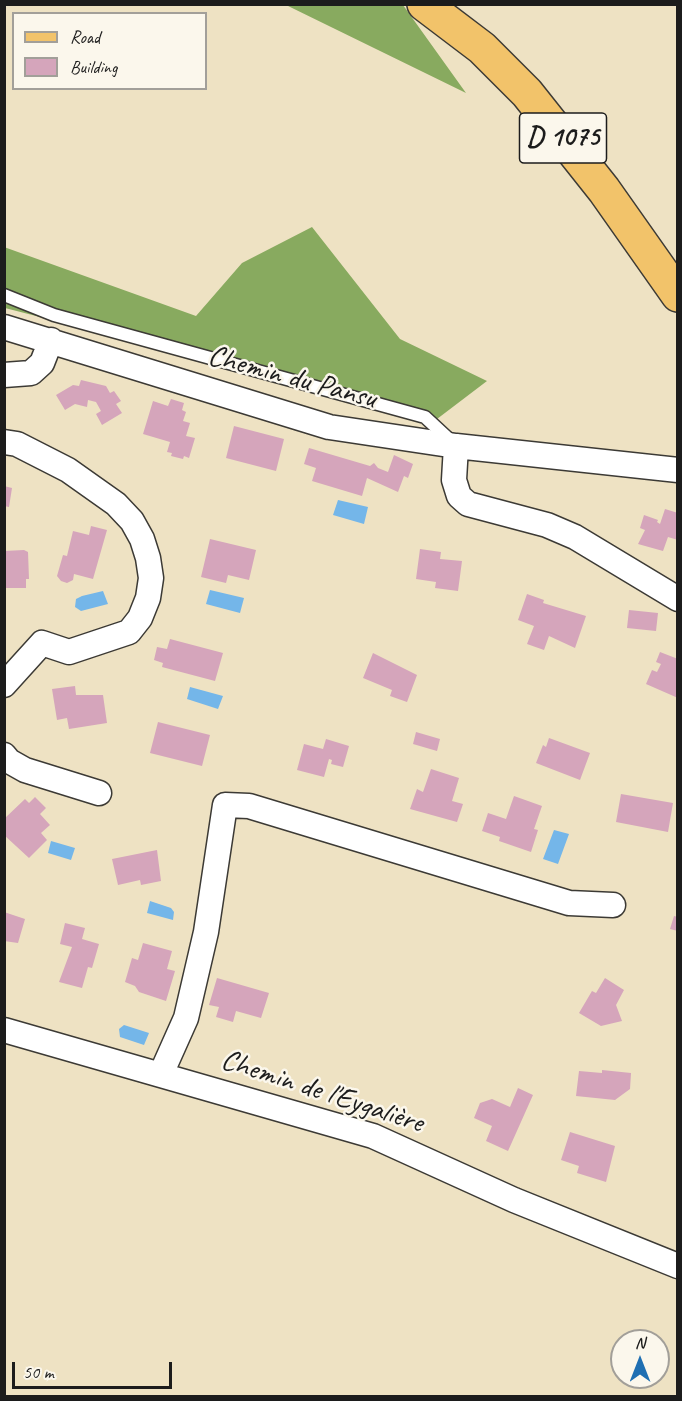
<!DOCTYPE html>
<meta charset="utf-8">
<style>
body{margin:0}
#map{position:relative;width:682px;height:1401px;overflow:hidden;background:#eee2c3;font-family:Caveat,sans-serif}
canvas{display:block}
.frame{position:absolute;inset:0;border:6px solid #1c1c1c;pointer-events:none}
.legend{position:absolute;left:12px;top:12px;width:195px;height:78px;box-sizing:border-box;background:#fbf7ec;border:2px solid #a29f99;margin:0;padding:8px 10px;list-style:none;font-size:18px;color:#1c1c1c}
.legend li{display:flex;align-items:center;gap:12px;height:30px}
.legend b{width:30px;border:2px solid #a29f99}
.north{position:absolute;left:610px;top:1329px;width:60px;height:60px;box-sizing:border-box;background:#fbf7ec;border:2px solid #a29f99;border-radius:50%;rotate:0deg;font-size:16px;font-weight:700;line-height:24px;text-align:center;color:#1c1c1c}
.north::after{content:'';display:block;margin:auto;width:21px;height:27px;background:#1f6fb2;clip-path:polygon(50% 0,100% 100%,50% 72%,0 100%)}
.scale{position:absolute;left:12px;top:1362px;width:160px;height:27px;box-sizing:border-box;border:3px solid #1c1c1c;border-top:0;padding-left:8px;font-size:18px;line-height:21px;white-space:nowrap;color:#1c1c1c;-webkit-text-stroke:4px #fbf7ec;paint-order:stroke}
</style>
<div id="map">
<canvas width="682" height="1401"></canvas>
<div class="frame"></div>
<ul class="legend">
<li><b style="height:8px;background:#f2c36a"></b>Road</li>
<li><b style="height:16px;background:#d5a5bb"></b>Building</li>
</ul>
<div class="north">N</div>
<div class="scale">50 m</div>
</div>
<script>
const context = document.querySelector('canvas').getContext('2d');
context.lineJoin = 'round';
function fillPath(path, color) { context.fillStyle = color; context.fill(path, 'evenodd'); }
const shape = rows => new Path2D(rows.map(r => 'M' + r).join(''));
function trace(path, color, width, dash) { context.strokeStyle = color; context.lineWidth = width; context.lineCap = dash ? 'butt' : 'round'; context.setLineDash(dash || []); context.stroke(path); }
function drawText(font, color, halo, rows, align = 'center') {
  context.font = font + ' Caveat,sans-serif'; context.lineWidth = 5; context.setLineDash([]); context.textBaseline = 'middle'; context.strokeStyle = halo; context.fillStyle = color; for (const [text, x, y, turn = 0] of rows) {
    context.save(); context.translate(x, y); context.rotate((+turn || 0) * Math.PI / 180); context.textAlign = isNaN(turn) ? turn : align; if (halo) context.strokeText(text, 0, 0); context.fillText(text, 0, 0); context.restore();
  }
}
fillPath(shape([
 [286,5,403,5,466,93],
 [312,227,400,339,487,381,437,419,5,308,4,247,196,316,242,263]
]), '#88aa5f');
fillPath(shape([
 [338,500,368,507,364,524,333,515],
 [210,590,244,598,240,613,206,604],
 [103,591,108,604,81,611,75,607,76,599,82,596],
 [190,687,223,696,218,709,187,699],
 [554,830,569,834,558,864,543,859],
 [51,841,75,848,71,860,48,853],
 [150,901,171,908,174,912,173,920,147,913],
 [124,1025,149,1033,144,1045,120,1037,119,1029]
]), '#74b6e9');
fillPath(shape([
 [81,380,106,386,110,393,114,391,121,401,116,404,122,413,102,425,96,414,101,411,96,402,88,400,87,407,75,404,65,410,56,395,73,385,79,386],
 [171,399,184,403,182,410,186,412,183,421,190,423,186,436,195,438,189,458,184,456,183,459,171,456,172,453,167,452,170,442,143,434,153,401,168,406],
 [234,426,284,439,276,471,226,458],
 [309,448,370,466,374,463,378,468,388,472,394,455,413,464,408,478,404,476,398,492,367,478,362,496,312,481,316,468,304,464],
 [4,486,12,488,9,507,4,506],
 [665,509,678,513,678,540,668,537,663,551,638,544,645,530,640,528,644,515,658,520,657,522,660,524],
 [91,526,107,530,93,579,74,574,73,580,67,583,61,581,57,576,63,555,67,556,73,531,89,535],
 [210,539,256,550,249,580,228,575,226,583,201,577],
 [420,549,441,552,440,559,462,561,458,591,435,588,436,582,416,579],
 [24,550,28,552,29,579,26,579,26,588,4,588,4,551],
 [527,594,544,600,543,603,586,616,575,648,549,636,544,650,527,644,534,626,518,620],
 [629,610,658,613,656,631,627,628],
 [170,639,223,653,215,681,162,667,163,663,154,660,157,647,167,649],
 [660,652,678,659,678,698,646,684,652,670,657,672,661,664,656,662],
 [373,653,417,675,407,702,390,696,392,690,363,678],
 [75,686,76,695,103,695,107,723,69,729,67,718,57,720,52,689],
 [158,722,210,735,202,766,150,753],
 [416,732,440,739,437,751,413,744],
 [549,738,590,753,580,780,536,763,543,745,546,747],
 [326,739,349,746,343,767,331,764,332,760,329,759,324,777,297,770,304,744,323,749],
 [431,769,459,778,452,801,463,804,457,822,410,809,417,789,423,792],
 [621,794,673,803,668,832,616,822],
 [514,796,542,806,534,829,538,830,531,852,499,841,500,837,482,831,488,813,506,819],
 [35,797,46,808,40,814,50,825,41,833,47,840,29,858,4,835,4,819,25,799,29,803],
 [157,850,161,881,141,885,140,880,118,885,112,859],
 [4,912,25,919,18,943,4,941],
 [674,916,678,917,678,931,670,929],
 [65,923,85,928,82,939,99,944,92,968,88,967,82,988,59,982,72,947,60,944],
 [143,943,172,951,167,969,175,971,166,1001,139,992,135,986,125,982,132,958,138,960],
 [217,978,269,993,261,1018,236,1011,233,1022,216,1017,219,1007,209,1005],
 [605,978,624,990,616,1005,622,1021,601,1026,579,1013,592,991,596,993],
 [602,1070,631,1073,630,1089,615,1100,576,1096,579,1071,602,1073],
 [518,1088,533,1095,508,1151,486,1141,492,1126,474,1118,480,1103,492,1099,510,1107],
 [570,1132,615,1146,606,1182,577,1173,579,1166,561,1160]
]), '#d5a5bb');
const lane = shape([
 [4,295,54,315,425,417,453,443]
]);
const street = shape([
 [4,327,329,427,456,446,678,470],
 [4,375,31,373,42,363,51,340],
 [4,442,17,444,68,470,116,504,132,521,142,539,148,558,151,578,148,598,140,618,129,632,69,652,42,643,4,685],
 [456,446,454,480,459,496,468,504,547,525,575,537,678,599],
 [4,755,9,761,25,770,99,793],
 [4,1030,373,1136,514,1200,678,1266],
 [161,1074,186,1018,206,932,225,805,249,806,569,903,613,905]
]);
const primary = shape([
 [424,4,482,48,527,93,604,190,678,295]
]);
trace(lane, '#3c3a35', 15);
trace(street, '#3c3a35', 27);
trace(primary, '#3c3a35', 36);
trace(lane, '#fff', 12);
trace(street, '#fff', 24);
trace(primary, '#f2c36a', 33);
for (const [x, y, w] of [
 [563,138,87]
]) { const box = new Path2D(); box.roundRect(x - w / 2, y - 25, w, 50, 4.5); context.fillStyle = '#fbf7ec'; context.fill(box); trace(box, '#1c1c1c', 1.5); }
drawText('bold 28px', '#1c1c1c', null, [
 ["D 1075",563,138]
]);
drawText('30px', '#1c1c1c', '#fbf7ec', [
 ["Chemin du Pansu",292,378,15],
 ["Chemin de l'Eygalière",322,1092,18]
]);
</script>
